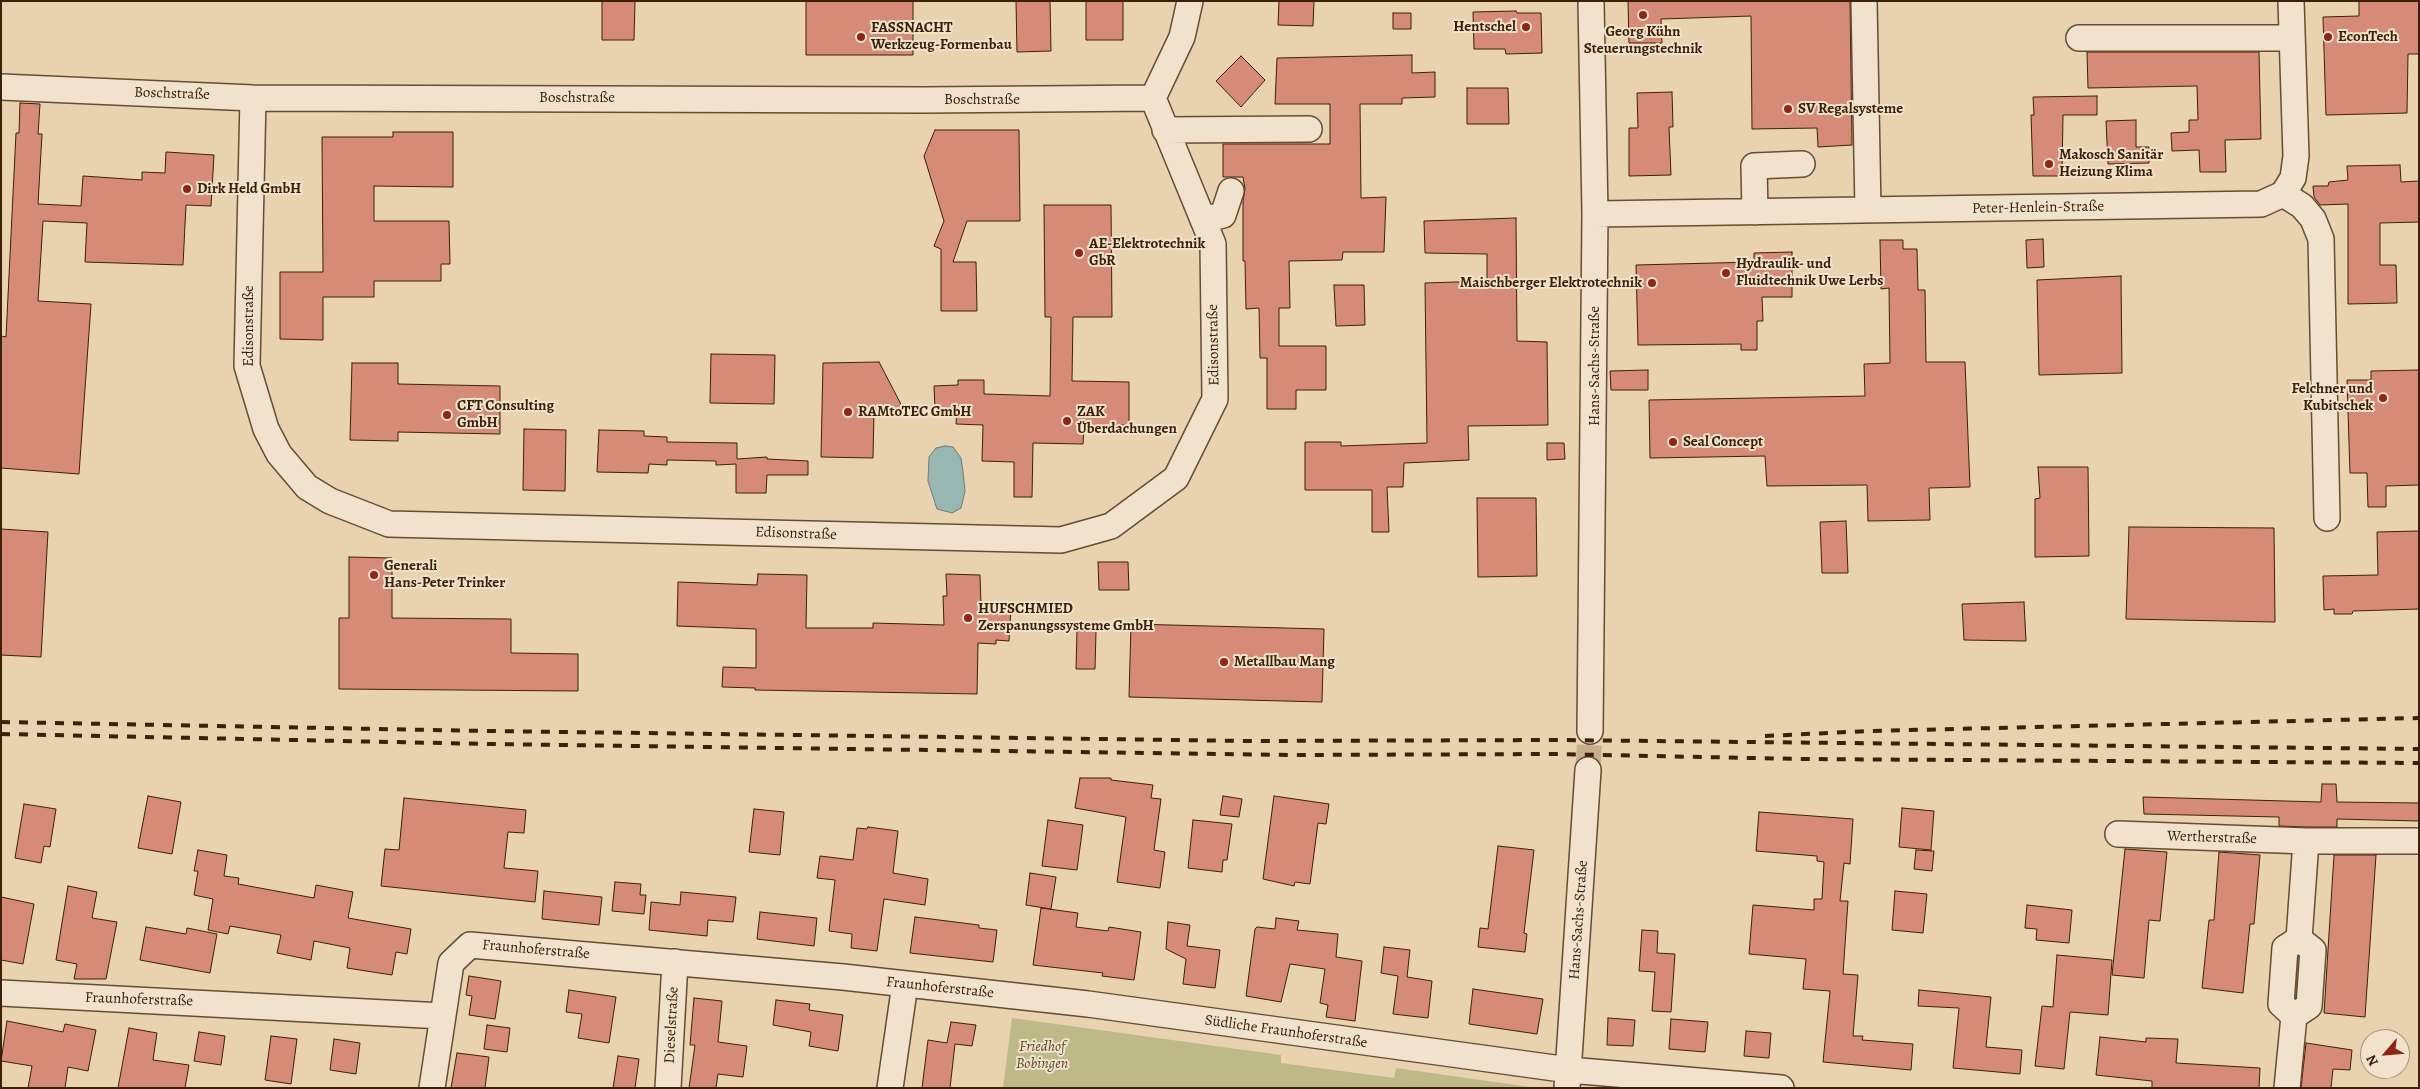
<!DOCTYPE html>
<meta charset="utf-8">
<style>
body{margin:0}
#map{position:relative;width:2420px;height:1089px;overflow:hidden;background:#e8d2b0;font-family:Alegreya,serif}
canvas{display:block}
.frame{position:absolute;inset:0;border:2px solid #3c2007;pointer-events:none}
.north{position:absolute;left:2360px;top:1029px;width:50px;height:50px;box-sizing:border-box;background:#f0e2cc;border:1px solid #a8947d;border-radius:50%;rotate:243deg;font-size:14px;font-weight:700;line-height:20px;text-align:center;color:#3c2007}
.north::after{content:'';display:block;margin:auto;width:18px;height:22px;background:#8f2418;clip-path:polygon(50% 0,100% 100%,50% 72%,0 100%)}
</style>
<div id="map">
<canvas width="2420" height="1089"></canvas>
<div class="frame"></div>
<div class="north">N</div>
</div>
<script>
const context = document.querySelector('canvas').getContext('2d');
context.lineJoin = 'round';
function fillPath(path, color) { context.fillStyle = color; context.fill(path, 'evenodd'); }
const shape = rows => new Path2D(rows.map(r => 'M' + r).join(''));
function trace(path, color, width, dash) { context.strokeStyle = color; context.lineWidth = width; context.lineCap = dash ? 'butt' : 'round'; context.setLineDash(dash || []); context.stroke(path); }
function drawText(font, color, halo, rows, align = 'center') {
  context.font = font + ' Alegreya,serif'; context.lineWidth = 4; context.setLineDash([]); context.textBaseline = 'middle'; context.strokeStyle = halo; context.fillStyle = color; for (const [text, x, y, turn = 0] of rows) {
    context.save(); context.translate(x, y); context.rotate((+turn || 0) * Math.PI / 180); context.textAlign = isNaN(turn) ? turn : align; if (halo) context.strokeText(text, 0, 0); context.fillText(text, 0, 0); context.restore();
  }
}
fillPath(shape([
 [1012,1018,1281,1055,1281,1063,1364,1074,1394,1078,1396,1068,1537,1088,1003,1088]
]), '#bdba87');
const water = shape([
 [945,446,953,447,961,458,963,472,965,491,961,508,952,513,937,509,928,481,929,457,936,448,945,446]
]);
fillPath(water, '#98b6b2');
trace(water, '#737a6e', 1);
const building = shape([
 [602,1,635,1,634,40,602,40,602,1],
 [806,1,913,1,913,55,806,55,806,1],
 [1016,1,1050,1,1051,51,1017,52,1016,1],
 [1086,1,1123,1,1123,40,1086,40,1086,1],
 [1279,1,1314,1,1313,26,1278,25,1279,1],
 [1628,1,1850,1,1852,145,1818,147,1817,128,1752,129,1751,16,1661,19,1662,43,1629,43,1628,1],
 [2359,1,2419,1,2419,54,2408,54,2407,113,2326,115,2323,17,2359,16,2359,1],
 [1516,11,1517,13,1541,13,1542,53,1506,54,1505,49,1474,49,1473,12,1516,11],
 [1393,13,1411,13,1411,29,1393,29,1393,13],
 [2087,52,2259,52,2261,139,2225,140,2226,172,2200,172,2199,150,2172,151,2171,133,2189,132,2189,120,2198,120,2197,86,2088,88,2087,52],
 [1412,55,1412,73,1435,72,1435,97,1402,98,1402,104,1360,104,1361,198,1386,197,1384,252,1343,252,1342,260,1289,261,1290,308,1279,308,1279,346,1326,346,1326,390,1296,390,1296,409,1267,409,1267,358,1260,358,1259,308,1246,309,1245,261,1243,261,1243,201,1245,189,1243,177,1223,177,1223,144,1330,144,1330,104,1275,104,1277,58,1412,55],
 [1241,56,1265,80,1241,107,1216,81,1241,56],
 [1467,88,1508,88,1509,124,1467,124,1467,88],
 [1672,92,1673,127,1669,127,1671,175,1629,176,1629,128,1638,128,1637,93,1672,92],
 [2097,96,2097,115,2063,115,2062,176,2033,176,2031,115,2034,115,2033,97,2097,96],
 [20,103,40,104,38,134,42,134,38,204,81,206,83,176,142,180,142,172,165,173,166,152,214,155,211,206,186,205,183,265,85,262,87,223,43,221,38,301,91,304,79,474,1,468,1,336,6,337,16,133,19,133,20,103],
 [2136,120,2136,147,2149,147,2149,163,2108,164,2106,121,2136,120],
 [935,130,1019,130,1020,221,967,221,953,262,976,262,977,311,941,311,941,249,934,246,944,221,924,156,935,130],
 [393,132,453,132,453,187,374,186,374,221,449,221,450,264,441,264,441,281,374,281,374,297,323,297,323,340,280,339,280,272,323,272,322,137,393,137,393,132],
 [2400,165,2401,182,2419,181,2419,222,2380,223,2380,265,2396,265,2397,303,2348,304,2348,204,2320,205,2314,197,2313,186,2328,186,2329,182,2348,180,2347,166,2400,165],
 [1044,205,1111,205,1112,317,1073,317,1072,381,1129,382,1129,425,1114,425,1107,431,1084,428,1083,444,1033,443,1032,497,1014,497,1014,462,982,461,983,425,956,424,957,408,935,409,934,386,958,385,958,380,984,380,984,394,1050,396,1051,317,1045,317,1044,205],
 [1516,218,1517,341,1547,342,1548,425,1468,426,1469,460,1404,463,1403,487,1387,487,1389,532,1372,532,1372,490,1305,490,1305,442,1341,442,1341,446,1427,443,1425,283,1487,281,1487,254,1425,253,1424,221,1516,218],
 [2043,239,2044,267,2027,268,2026,240,2043,239],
 [1880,240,1903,240,1903,249,1917,249,1918,290,1925,290,1926,362,1965,362,1970,487,1929,488,1930,520,1868,521,1867,485,1767,486,1765,456,1650,458,1649,400,1865,396,1864,364,1890,363,1889,288,1881,289,1880,240],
 [1792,252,1792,297,1762,297,1763,321,1757,321,1757,350,1741,350,1741,344,1638,345,1636,265,1754,262,1754,253,1792,252],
 [2121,276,2122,373,2039,375,2037,280,2121,276],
 [1334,285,1364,285,1365,325,1336,326,1334,285],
 [711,354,775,355,774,404,710,403,711,354],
 [879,362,905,412,874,411,873,458,821,457,823,363,879,362],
 [352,363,398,363,398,384,500,386,500,434,398,432,398,441,350,440,352,363],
 [1648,370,1648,390,1611,390,1610,371,1648,370],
 [2419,370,2419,485,2386,486,2386,507,2368,507,2367,473,2350,473,2347,380,2371,380,2371,371,2419,370],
 [524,429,566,430,565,491,523,490,524,429],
 [599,430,644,431,644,436,667,437,667,442,737,443,737,459,767,457,767,459,808,461,808,475,767,475,766,493,736,493,736,464,716,465,716,461,667,460,667,465,649,464,648,473,597,472,599,430],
 [1547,443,1564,443,1565,459,1547,460,1547,443],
 [2038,467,2088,467,2089,556,2035,557,2035,499,2040,498,2038,467],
 [1477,498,1536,498,1537,576,1478,577,1477,498],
 [1846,521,1848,573,1822,573,1820,522,1846,521],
 [2129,527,2274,528,2275,622,2126,619,2129,527],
 [1,529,48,532,41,657,1,655,1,529],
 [2419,531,2419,609,2353,611,2352,614,2334,614,2334,609,2324,610,2323,576,2378,575,2377,532,2419,531],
 [349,557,392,558,392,618,511,619,511,653,578,654,578,691,339,689,339,618,349,618,349,557],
 [1098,562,1128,562,1129,590,1099,590,1098,562],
 [758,574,807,575,806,628,873,628,873,623,944,625,943,596,947,596,946,574,980,575,981,605,1011,608,1009,641,996,640,996,644,978,643,977,694,755,690,755,688,722,687,723,667,756,668,756,629,677,626,678,582,757,585,758,574],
 [2024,602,2026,641,1964,640,1962,604,2024,602],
 [1131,624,1324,629,1322,702,1129,697,1131,624],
 [1077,630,1096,631,1095,669,1076,669,1077,630],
 [1080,778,1111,778,1111,780,1153,785,1151,798,1161,799,1154,850,1165,852,1160,888,1117,882,1126,817,1075,808,1080,778],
 [2322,784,2336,784,2337,802,2419,803,2419,821,2337,819,2337,827,2306,827,2279,826,2279,817,2144,814,2143,797,2321,802,2322,784],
 [148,796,181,802,172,854,138,848,148,796],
 [1223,796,1242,799,1239,817,1220,815,1223,796],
 [1274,796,1329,804,1326,824,1318,823,1310,884,1295,882,1294,886,1263,879,1274,796],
 [404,798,526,810,524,833,508,832,504,868,538,871,535,902,381,886,385,849,399,850,404,798],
 [24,804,56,809,50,847,44,846,41,863,15,858,24,804],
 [1902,808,1934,811,1931,850,1899,847,1902,808],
 [754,809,784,812,780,855,749,852,754,809],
 [1759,812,1853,819,1850,864,1844,863,1840,901,1848,901,1843,974,1858,975,1853,1036,1863,1036,1862,1040,1913,1044,1911,1070,1823,1062,1830,991,1803,989,1806,959,1749,954,1753,905,1814,910,1814,899,1822,899,1824,862,1817,861,1817,856,1756,851,1759,812],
 [1048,820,1083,825,1077,870,1042,866,1048,820],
 [1193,820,1232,824,1227,860,1223,860,1222,872,1188,868,1193,820],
 [868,827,898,831,893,873,928,879,925,905,884,899,877,951,851,948,852,934,829,931,835,880,817,878,820,856,853,860,857,828,867,829,868,827],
 [1498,846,1534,850,1524,933,1527,934,1525,952,1478,947,1480,928,1488,929,1498,846],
 [2125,849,2167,852,2160,921,2149,920,2144,978,2112,975,2125,849],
 [198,850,227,855,224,876,239,878,238,884,314,898,316,885,353,892,348,918,411,929,407,954,396,952,392,975,347,968,350,948,314,941,311,960,277,953,281,935,230,926,228,934,208,930,213,899,194,895,198,871,194,871,198,850],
 [1916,850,1934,851,1932,871,1914,869,1916,850],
 [2219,852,2260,855,2254,924,2250,924,2243,993,2202,988,2209,920,2214,920,2219,852],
 [2334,855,2376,855,2365,1017,2324,1013,2334,855],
 [1030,873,1056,877,1051,909,1026,905,1030,873],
 [615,882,641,884,640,895,646,895,644,914,612,911,615,882],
 [68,886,97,892,92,918,117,922,106,979,74,979,77,964,56,960,68,886],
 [544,891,602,897,599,925,542,919,544,891],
 [1895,891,1927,894,1923,933,1892,930,1895,891],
 [681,892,736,897,733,922,708,920,707,936,649,930,651,902,680,905,681,892],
 [1,897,34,904,23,964,1,960,1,897],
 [2027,905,2072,910,2069,943,2036,940,2037,929,2025,928,2027,905],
 [1041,908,1078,913,1076,927,1108,931,1109,927,1141,932,1134,980,1102,976,1103,973,1033,965,1041,908],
 [760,912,817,918,814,946,757,939,760,912],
 [915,917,979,925,979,928,997,930,993,962,910,953,915,917],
 [1276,918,1299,921,1297,930,1338,934,1336,957,1362,961,1355,1021,1326,1017,1328,1005,1320,1003,1325,969,1290,964,1281,1002,1246,996,1255,929,1257,927,1275,929,1276,918],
 [1168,922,1190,925,1187,946,1220,950,1215,988,1183,984,1186,959,1166,949,1168,922],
 [146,927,186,934,187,928,217,934,210,973,140,960,146,927],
 [1642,930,1658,931,1657,953,1675,954,1671,1012,1652,1011,1655,972,1639,971,1642,930],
 [1384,947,1410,950,1407,977,1432,981,1428,1018,1393,1014,1398,976,1381,973,1384,947],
 [2057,955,2112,960,2108,1015,2070,1012,2064,1069,2035,1066,2042,1006,2053,1007,2057,955],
 [469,976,501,981,495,1019,469,1015,472,996,466,995,469,976],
 [1473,989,1543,999,1537,1034,1469,1024,1473,989],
 [569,990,616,997,609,1043,578,1038,582,1014,566,1012,569,990],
 [1919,990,1991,997,1986,1047,2022,1050,2020,1074,1953,1068,1959,1008,1918,1006,1919,990],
 [694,998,722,1001,718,1042,747,1046,743,1077,718,1074,716,1088,689,1088,695,1045,690,1045,694,998],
 [776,1000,810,1004,809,1010,843,1015,838,1051,809,1046,811,1032,773,1025,776,1000],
 [1608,1018,1635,1020,1633,1046,1607,1045,1608,1018],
 [1671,1019,1708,1022,1705,1052,1669,1049,1671,1019],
 [7,1021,63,1032,65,1024,96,1030,88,1071,68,1067,65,1088,28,1088,32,1066,1,1061,7,1021],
 [951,1022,976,1025,972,1046,955,1044,950,1088,922,1088,928,1040,947,1043,951,1022],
 [487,1025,510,1028,507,1052,484,1049,487,1025],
 [129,1028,157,1033,153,1060,189,1065,185,1088,118,1088,129,1028],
 [1746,1031,1771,1033,1769,1058,1744,1056,1746,1031],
 [199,1032,225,1036,221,1065,194,1061,199,1032],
 [271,1036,297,1039,291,1084,265,1080,271,1036],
 [2100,1037,2146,1042,2146,1038,2178,1039,2176,1063,2260,1068,2259,1088,2152,1088,2152,1081,2096,1075,2100,1037],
 [334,1039,360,1043,356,1074,330,1070,334,1039],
 [2306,1043,2352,1050,2350,1070,2333,1069,2331,1088,2301,1088,2306,1043],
 [457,1053,489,1057,485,1088,451,1088,457,1053],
 [618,1056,639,1059,635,1088,613,1088,618,1056]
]);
fillPath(building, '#d68b78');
trace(building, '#3c2007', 1);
trace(shape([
 [1588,770,1590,731]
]), '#c6ae8e', 25, [25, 12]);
const minor = shape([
 [1864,1,1868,210],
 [2079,38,2292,38],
 [1,87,253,98,924,100,1153,98],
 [253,98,247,366,266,429,279,454,307,487,330,501,389,524,1061,540,1111,526,1176,478,1215,399,1213,244,1153,98,1182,37,1190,1],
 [1165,130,1309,129],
 [2283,194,2302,206,2313,219,2321,239,2327,518],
 [1755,212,1754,166,1802,164],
 [1595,214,2261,204,2283,194,2293,178,2296,156,2291,1],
 [1203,220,1223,215,1231,191],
 [1590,731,1595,214,1591,1],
 [2118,834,2306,841,2419,841],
 [1,993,443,1016],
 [2294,1016,2281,1004,2285,948,2299,939],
 [432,1088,451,963,470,945,843,977,1088,1004,1569,1070,1781,1088],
 [668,1088,675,962],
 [890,1088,905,984],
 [1567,1088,1588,770],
 [2287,1088,2294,1016,2309,1006,2313,950,2299,939,2306,841]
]);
trace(minor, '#674c31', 28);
trace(minor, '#f0e2cc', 25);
trace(shape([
 [1,722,489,731,1252,741,1556,740,2419,749],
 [1,734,489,744,1294,755,1553,754,1802,759,2419,763],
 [1765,736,1869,731,2419,718]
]), '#3c2007', 4, [9, 9]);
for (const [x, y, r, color] of [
 [1643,15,5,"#8f2418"],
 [1526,27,5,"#8f2418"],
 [861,37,5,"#8f2418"],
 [2328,37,5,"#8f2418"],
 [1788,109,5,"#8f2418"],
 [2049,164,5,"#8f2418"],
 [187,189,5,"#8f2418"],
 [1079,253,5,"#8f2418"],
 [1726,273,5,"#8f2418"],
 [1652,283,5,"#8f2418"],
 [2383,398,5,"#8f2418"],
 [848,412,5,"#8f2418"],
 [447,415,5,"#8f2418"],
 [1067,421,5,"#8f2418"],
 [1673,442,5,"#8f2418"],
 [374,575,5,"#8f2418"],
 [968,618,5,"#8f2418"],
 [1224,662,5,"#8f2418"]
]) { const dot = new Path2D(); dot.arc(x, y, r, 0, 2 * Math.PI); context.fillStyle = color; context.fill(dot); trace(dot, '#f0e2cc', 2); }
drawText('bold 15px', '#3c2007', '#f0e2cc', [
 ["Hentschel",1516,27,"right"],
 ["FASSNACHT",871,28],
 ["Werkzeug-Formenbau",871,45],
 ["Georg Kühn",1643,32,"center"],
 ["Steuerungstechnik",1643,49,"center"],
 ["EconTech",2338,37],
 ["SV Regalsysteme",1798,109],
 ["Makosch Sanitär",2059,155],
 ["Heizung Klima",2059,172],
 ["Dirk Held GmbH",197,189],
 ["AE-Elektrotechnik",1089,244],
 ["GbR",1089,261],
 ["Hydraulik- und",1736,264],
 ["Fluidtechnik Uwe Lerbs",1736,281],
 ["Maischberger Elektrotechnik",1642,283,"right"],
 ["Felchner und",2373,389,"right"],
 ["Kubitschek",2373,406,"right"],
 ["CFT Consulting",457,406],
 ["GmbH",457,423],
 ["RAMtoTEC GmbH",858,412],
 ["ZAK",1077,412],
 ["Überdachungen",1077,429],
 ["Seal Concept",1683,442],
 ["Generali",384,566],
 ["Hans-Peter Trinker",384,583],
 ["HUFSCHMIED",978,609],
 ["Zerspanungssysteme GmbH",978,626],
 ["Metallbau Mang",1234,662]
], 'left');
drawText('15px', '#3c2007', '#f0e2cc', [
 ["Boschstraße",172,94,2],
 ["Boschstraße",577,98],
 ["Boschstraße",982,100],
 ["Peter-Henlein-Straße",2038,208,-1],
 ["Edisonstraße",249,326,-90],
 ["Edisonstraße",1214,345,-91],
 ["Hans-Sachs-Straße",1595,366,-90],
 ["Edisonstraße",796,534,2],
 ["Wertherstraße",2212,838,2],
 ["Hans-Sachs-Straße",1579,920,-86],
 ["Fraunhoferstraße",536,950,5],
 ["Fraunhoferstraße",940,988,6],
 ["Fraunhoferstraße",139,1000,2],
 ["Dieselstraße",672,1025,-87],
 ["Südliche Fraunhoferstraße",1286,1032,8]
]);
drawText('italic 15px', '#5c4627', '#f0e2cc', [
 ["Friedhof",1042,1047],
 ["Bobingen",1042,1064]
]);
</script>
